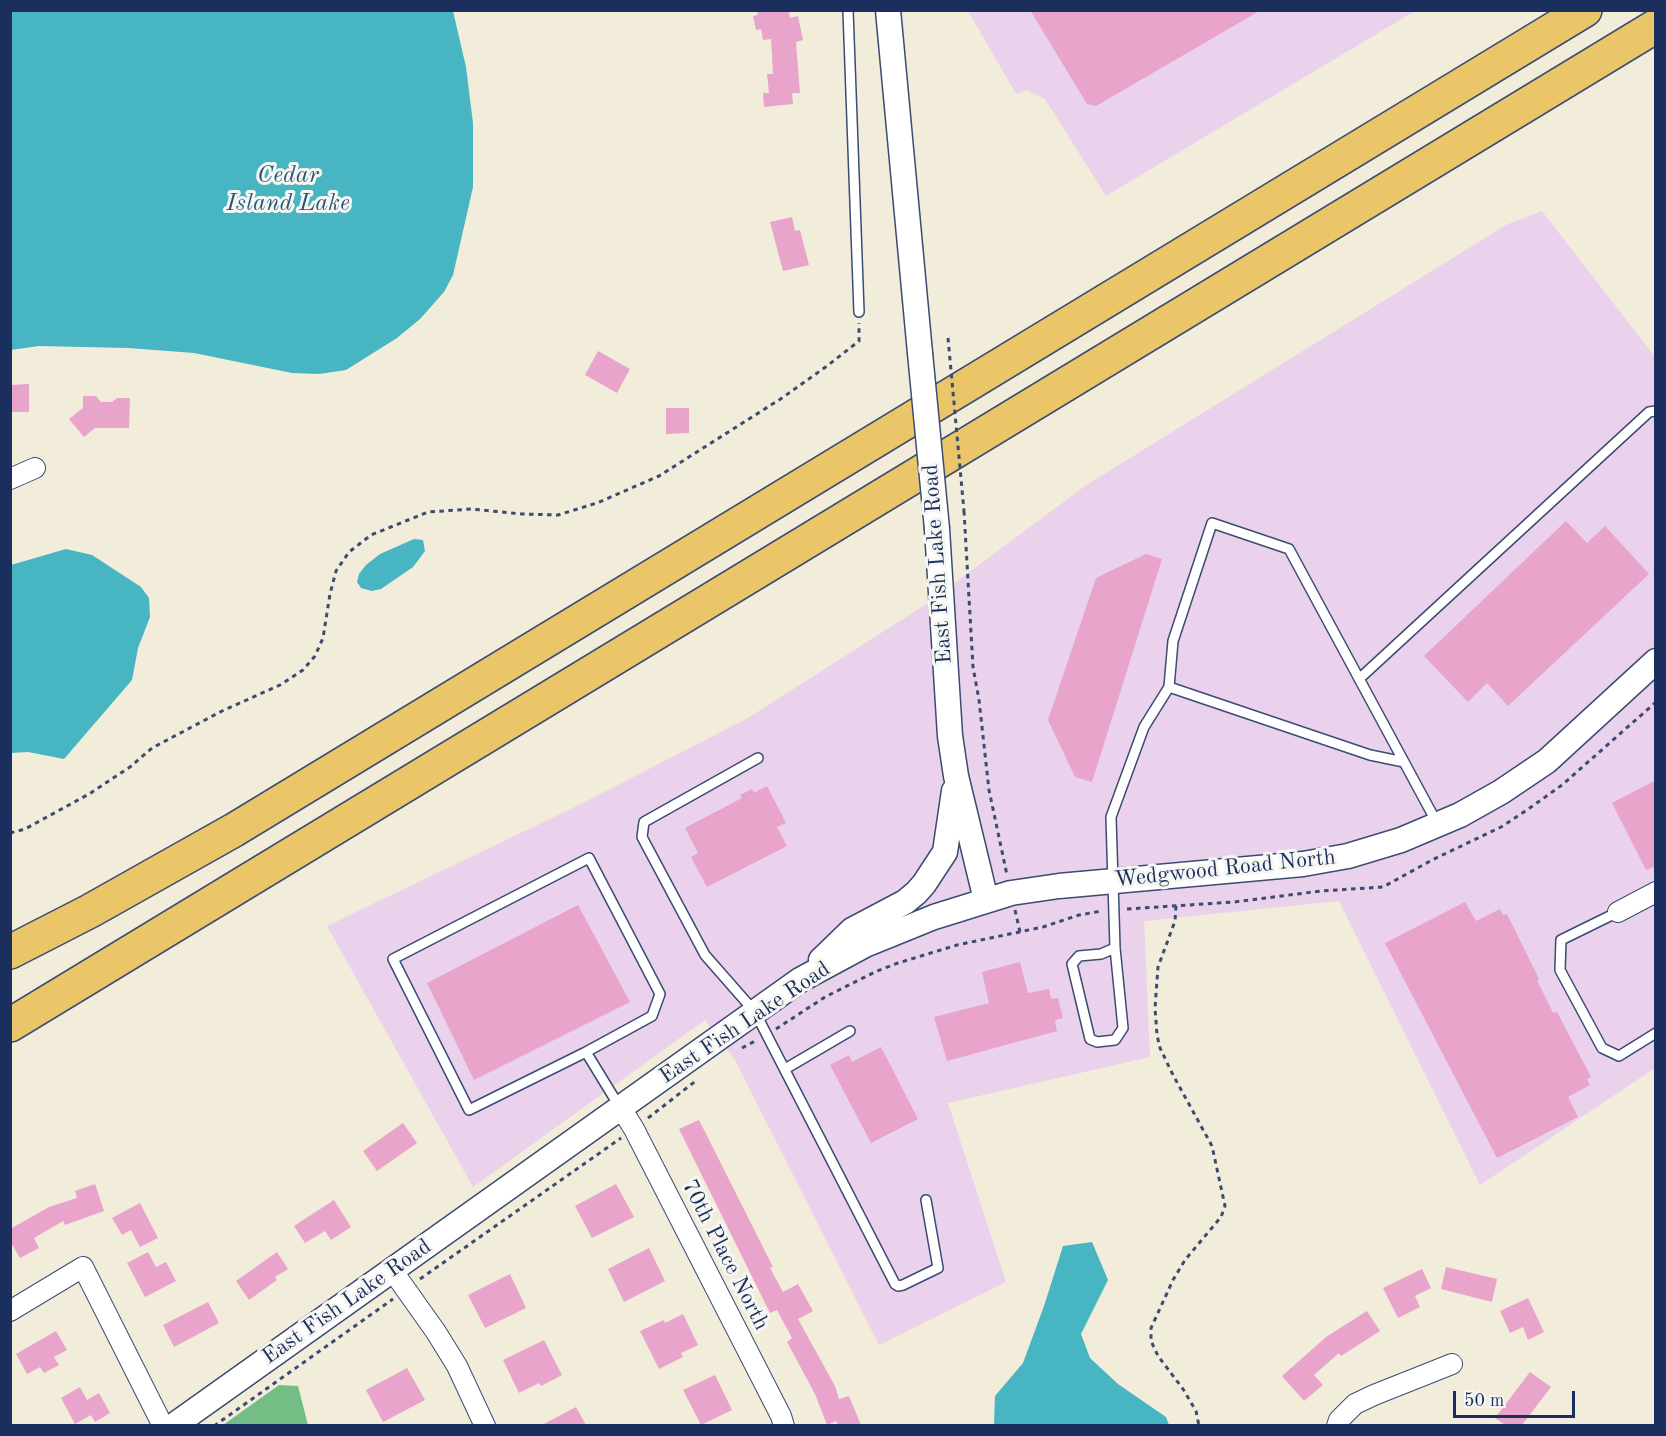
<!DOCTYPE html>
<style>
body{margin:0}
#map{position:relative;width:1666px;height:1436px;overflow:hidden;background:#f2ecda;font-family:"Old Standard TT",serif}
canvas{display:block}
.frame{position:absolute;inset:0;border:12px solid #1b2f5e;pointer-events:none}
.scale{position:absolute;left:1453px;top:1391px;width:122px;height:27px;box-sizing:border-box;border:3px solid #1b2f5e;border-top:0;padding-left:8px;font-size:18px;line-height:21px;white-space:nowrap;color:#1b2f5e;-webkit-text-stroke:4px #f6f6f2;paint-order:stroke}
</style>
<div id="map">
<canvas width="1666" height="1436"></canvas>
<div class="frame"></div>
<div class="scale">50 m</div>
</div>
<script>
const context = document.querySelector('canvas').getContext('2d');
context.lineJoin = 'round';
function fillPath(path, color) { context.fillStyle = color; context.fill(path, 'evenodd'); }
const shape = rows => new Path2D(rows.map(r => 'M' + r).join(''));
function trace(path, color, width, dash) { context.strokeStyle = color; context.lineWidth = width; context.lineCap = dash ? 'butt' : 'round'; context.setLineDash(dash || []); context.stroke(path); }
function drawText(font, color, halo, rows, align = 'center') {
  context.font = font + ' "Old Standard TT",serif'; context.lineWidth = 6; context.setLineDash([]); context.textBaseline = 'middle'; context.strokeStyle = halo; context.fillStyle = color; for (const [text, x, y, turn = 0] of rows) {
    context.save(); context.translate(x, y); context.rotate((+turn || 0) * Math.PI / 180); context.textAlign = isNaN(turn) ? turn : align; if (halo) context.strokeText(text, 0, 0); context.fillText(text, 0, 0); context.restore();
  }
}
fillPath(shape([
 [968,11,1415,11,1106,196,1045,99,1027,90,1016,94],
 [1542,211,1655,357,1655,1068,1480,1185,1339,901,1144,921,1150,1057,948,1103,1006,1282,879,1345,735,1060,705,1020,473,1187,327,926,583,803,748,718,928,603,1085,486,1506,225]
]), '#ead1ec');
fillPath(shape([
 [279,1385,298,1386,308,1425,223,1425]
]), '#74be85');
fillPath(shape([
 [11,10,453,11,466,67,473,123,473,187,453,275,444,292,420,319,397,338,346,370,319,374,292,373,194,353,128,348,39,346,11,350],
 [414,539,423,540,425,551,413,567,381,589,372,591,361,588,357,582,359,574,366,565,380,554],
 [66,549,92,555,141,587,149,598,150,617,138,648,132,680,64,759,28,752,11,753,11,565],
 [1092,1242,1108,1280,1081,1334,1090,1358,1118,1384,1166,1417,1169,1425,994,1425,995,1396,1023,1363,1044,1306,1063,1246]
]), '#47b5c2');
fillPath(shape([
 [757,10,789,10,790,18,798,16,803,40,796,42,800,93,792,93,793,104,764,107,763,93,769,93,767,74,773,74,771,39,763,40,761,29,756,30,753,16,758,15],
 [1030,10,1261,10,1096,106,1087,104],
 [792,217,795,231,800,230,809,265,783,271,770,222],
 [598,351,630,369,617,393,585,375],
 [29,384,29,412,10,412,10,385],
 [83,396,96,396,101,402,112,402,117,398,130,398,129,428,95,428,84,437,69,419,83,408],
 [666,408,689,408,689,433,666,434],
 [1566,521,1587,543,1605,526,1649,574,1508,706,1487,683,1468,702,1424,656],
 [1146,554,1162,559,1092,782,1075,777,1048,720,1096,578],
 [1656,780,1656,866,1646,870,1612,803],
 [767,786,786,823,777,827,787,846,707,887,691,857,698,853,685,828,742,798,740,795,752,789,754,793],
 [1465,902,1476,921,1500,909,1503,915,1507,914,1539,979,1537,980,1553,1013,1557,1012,1591,1077,1587,1079,1590,1085,1568,1097,1578,1117,1497,1158,1385,943],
 [578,905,630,1002,474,1080,427,983],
 [1020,962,1028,993,1049,989,1051,999,1058,998,1063,1018,1055,1020,1057,1031,947,1061,934,1017,989,1003,982,972],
 [881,1047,918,1119,871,1143,830,1065,849,1055,852,1062],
 [699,1120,773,1267,770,1268,783,1292,798,1284,813,1311,798,1319,835,1386,839,1399,849,1396,861,1425,838,1425,836,1421,827,1425,815,1394,787,1342,792,1338,777,1310,770,1313,679,1129],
 [403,1123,417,1143,377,1171,363,1151],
 [95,1184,104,1211,65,1225,63,1221,34,1238,39,1248,20,1258,10,1241,10,1229,49,1207,77,1198,75,1191],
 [616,1184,634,1217,592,1238,575,1206],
 [334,1200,351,1227,331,1240,325,1231,305,1243,294,1226],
 [140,1203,158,1238,140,1247,131,1230,122,1235,112,1218],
 [649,1248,665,1281,624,1302,608,1269],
 [148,1252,156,1267,166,1262,176,1281,145,1297,127,1263],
 [277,1252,288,1269,275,1277,277,1280,249,1300,236,1281],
 [1446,1267,1497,1279,1492,1302,1441,1289],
 [1422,1269,1431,1288,1415,1296,1420,1307,1398,1318,1383,1288],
 [510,1274,526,1308,485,1328,468,1295],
 [1528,1298,1544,1332,1528,1340,1523,1327,1510,1333,1500,1311],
 [208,1302,219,1323,174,1347,163,1325],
 [1367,1311,1380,1331,1341,1356,1339,1353,1314,1375,1323,1385,1304,1401,1282,1376,1326,1337],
 [683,1314,698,1345,681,1353,683,1357,659,1369,640,1331,664,1320,665,1323],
 [56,1331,67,1350,54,1357,59,1365,44,1373,40,1367,27,1374,16,1354],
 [544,1340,562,1375,541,1386,539,1383,519,1393,503,1360],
 [407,1368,425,1400,383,1422,366,1390],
 [1530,1372,1551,1387,1522,1425,1505,1425,1495,1418],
 [715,1375,732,1410,701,1425,683,1390],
 [80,1387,87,1400,99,1393,110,1413,95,1422,91,1415,75,1424,61,1398],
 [576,1407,586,1425,542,1425]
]), '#e8a4cb');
const service = shape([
 [848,10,859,312],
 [1359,679,1649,412,1656,411],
 [1169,687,1370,755,1404,762],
 [758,758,644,822,642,837,705,955,755,1012,895,1284,898,1286,903,1285,938,1268,926,1200],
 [1618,912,1561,940,1560,970,1602,1048,1619,1056,1656,1033],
 [1115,948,1101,954,1079,956,1072,964,1090,1039,1097,1042,1115,1040,1123,1028,1115,948,1111,817,1144,727,1169,687,1173,641,1212,523,1289,549,1437,823],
 [586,1052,652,1016,660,994,589,858,393,959,469,1110,586,1052,619,1106],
 [785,1069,850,1031]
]);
const minor = shape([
 [10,479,35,468],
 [1618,912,1656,892],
 [621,1108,634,1129,781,1416,784,1426],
 [392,1270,436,1332,457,1366,485,1426],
 [10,1311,83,1267,163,1426],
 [1337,1426,1339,1420,1355,1404,1374,1395,1452,1364]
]);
const tertiary = shape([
 [888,10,920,353],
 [937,529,950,736,956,776,986,900],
 [821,960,852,930,905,902,916,893,924,884,945,852,954,791],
 [173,1426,800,980,865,945,934,917,1011,893,1059,886,1303,864,1348,856,1401,840,1460,815,1501,792,1547,761,1656,661]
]);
const motorway = shape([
 [10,952,90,911,234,830,1585,10],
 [10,1025,1656,26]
]);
trace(service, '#3b4b71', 12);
trace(minor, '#3b4b71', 22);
trace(tertiary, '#3b4b71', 27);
trace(motorway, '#3b4b71', 36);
trace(shape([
 [964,511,973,667,979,700,989,790,1007,875],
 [10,833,25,829,89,794,130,767,152,748,222,711,280,685,303,670,315,656,323,638,330,594,336,571,349,552,371,535,428,512,471,509,522,514,558,515,597,503,659,476,782,398,827,366,859,341,859,323],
 [1176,906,1175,921,1158,967,1155,1008,1157,1035,1160,1048,1173,1075,1212,1146,1225,1206,1221,1217,1185,1260,1173,1280,1151,1328,1151,1341,1158,1356,1183,1389,1196,1411,1199,1426],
 [1127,909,1234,902,1321,891,1383,887,1432,860,1501,827,1527,810,1562,785,1656,702],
 [1015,910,1020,932],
 [776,1029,825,997,877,971,898,963,957,945,1043,927,1079,915,1102,911],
 [742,1048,757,1040],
 [648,1118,697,1080],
 [420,1279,621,1138],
 [214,1426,393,1299]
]), '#3b4b71', 3, [4.5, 4.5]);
trace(service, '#fff', 9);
trace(minor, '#fff', 20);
trace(tertiary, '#fff', 24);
trace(motorway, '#eac669', 33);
const tertiaryBridge = shape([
 [920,353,937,529]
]);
trace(tertiaryBridge, '#3b4b71', 27, []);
trace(shape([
 [948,338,964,511]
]), '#3b4b71', 3, [4.5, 4.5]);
trace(tertiaryBridge, '#fff', 24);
drawText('22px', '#1b2f5e', '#f6f6f2', [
 ["East Fish Lake Road",938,564,-94],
 ["Wedgwood Road North",1225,869,-6],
 ["East Fish Lake Road",745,1023,-34],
 ["70th Place North",725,1255,63],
 ["East Fish Lake Road",347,1302,-35]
]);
drawText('italic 24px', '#28577c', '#f6f6f2', [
 ["Cedar",288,176],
 ["Island Lake",288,204]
]);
</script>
